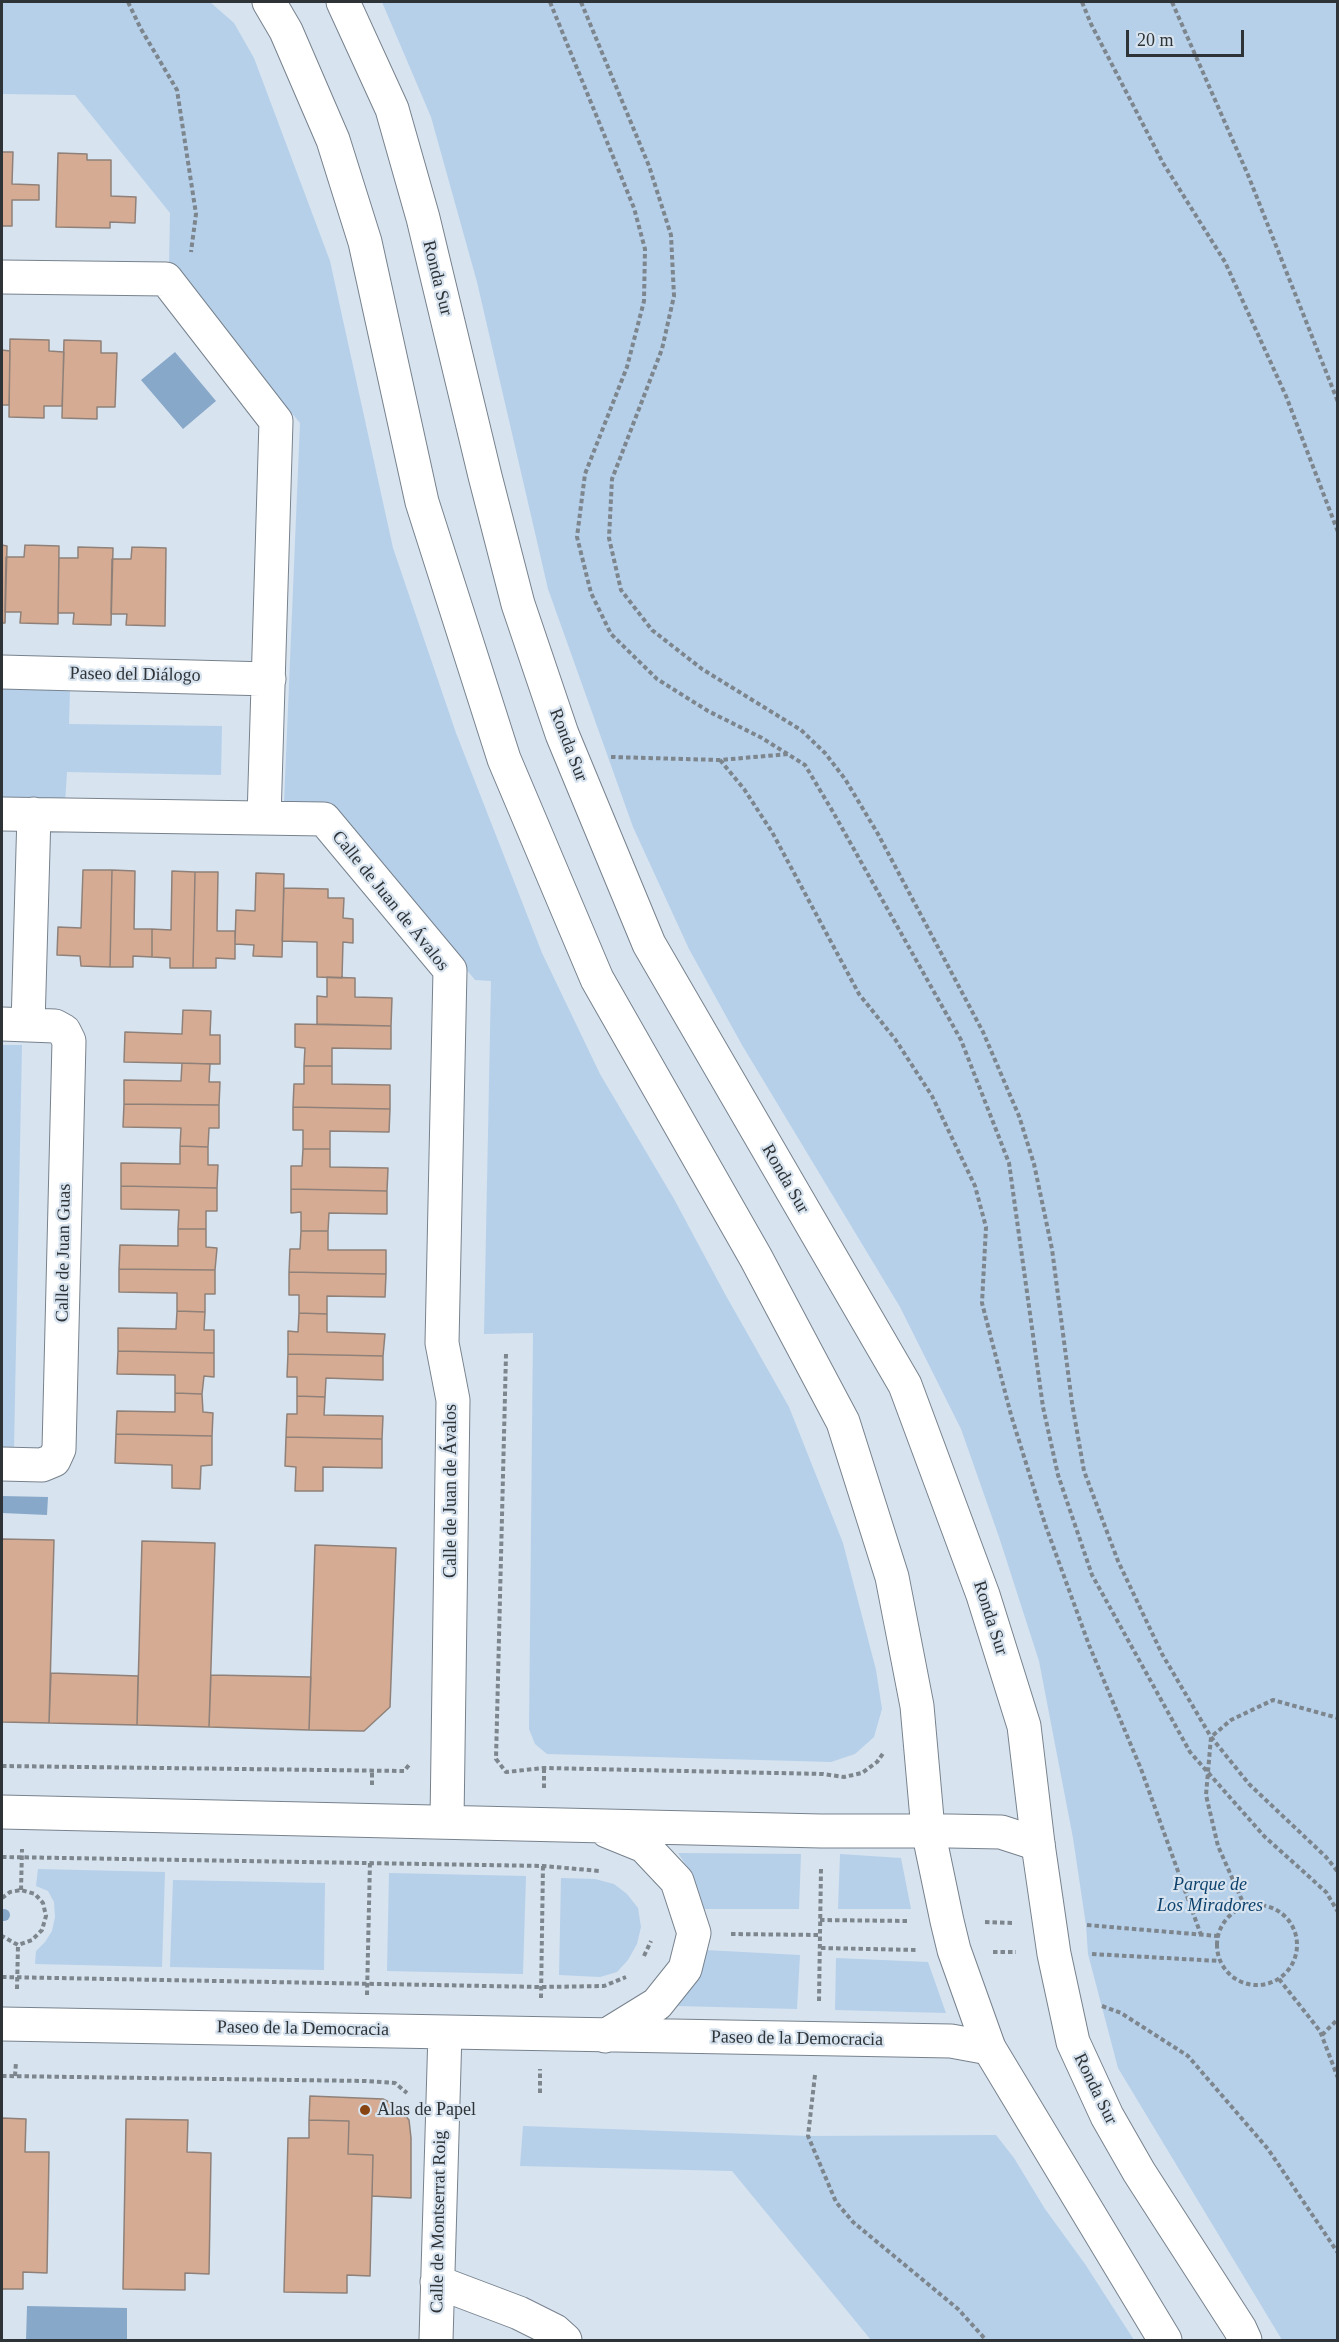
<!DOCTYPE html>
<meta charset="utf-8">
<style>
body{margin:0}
#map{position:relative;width:1339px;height:2342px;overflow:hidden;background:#d7e3ef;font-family:"Times New Roman",serif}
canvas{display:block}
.frame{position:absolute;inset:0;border:3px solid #2e3337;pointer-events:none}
.scale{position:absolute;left:1126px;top:30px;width:118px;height:27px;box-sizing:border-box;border:3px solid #2e3337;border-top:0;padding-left:8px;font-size:18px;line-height:21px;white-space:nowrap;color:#2e3337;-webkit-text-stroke:4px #d7e3ef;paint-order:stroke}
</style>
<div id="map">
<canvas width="1339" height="2342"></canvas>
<div class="frame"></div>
<div class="scale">20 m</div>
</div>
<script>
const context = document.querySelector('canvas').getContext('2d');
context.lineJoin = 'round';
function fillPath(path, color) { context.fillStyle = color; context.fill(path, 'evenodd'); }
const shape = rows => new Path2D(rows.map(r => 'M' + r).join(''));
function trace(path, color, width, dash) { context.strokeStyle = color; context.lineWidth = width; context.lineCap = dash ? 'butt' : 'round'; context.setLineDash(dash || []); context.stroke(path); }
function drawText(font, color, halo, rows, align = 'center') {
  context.font = font + ' "Times New Roman",serif'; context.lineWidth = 4.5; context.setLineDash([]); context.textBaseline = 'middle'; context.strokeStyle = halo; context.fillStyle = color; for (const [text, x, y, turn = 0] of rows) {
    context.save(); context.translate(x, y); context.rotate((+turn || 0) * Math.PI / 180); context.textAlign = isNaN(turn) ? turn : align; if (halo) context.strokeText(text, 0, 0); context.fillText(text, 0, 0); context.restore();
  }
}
fillPath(shape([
 [2,2,210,2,234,23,254,58,330,261,393,548,456,733,542,953,600,1074,674,1199,725,1294,789,1407,843,1543,876,1670,882,1709,874,1737,855,1754,831,1762,547,1754,535,1744,529,1729,533,1333,484,1334,491,981,475,980,334,806,284,803,300,423,169,266,170,213,75,95,2,94],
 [382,2,1337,2,1337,2340,1282,2340,1118,2068,1088,1954,1086,1925,1073,1838,1039,1661,999,1537,961,1429,900,1307,742,1045,689,949,633,827,548,589,477,282,431,117],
 [2,688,70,690,69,724,222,726,221,775,67,772,65,804,2,803],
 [2,1045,22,1045,14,1448,2,1448],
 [678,1853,801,1854,799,1909,704,1909,699,1892,692,1874],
 [840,1854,901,1858,911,1909,838,1909],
 [38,1869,165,1872,162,1967,35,1964,36,1951,45,1942,52,1931,55,1917,54,1902,48,1891,36,1886],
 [389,1873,526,1876,523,1974,387,1971],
 [561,1878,595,1879,614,1884,627,1894,638,1908,641,1927,637,1944,628,1960,617,1972,600,1977,559,1975],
 [173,1880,325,1883,324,1970,170,1967],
 [705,1950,800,1955,797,2009,676,2006],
 [836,1958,928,1962,946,2013,835,2010],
 [523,2126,808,2136,996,2135,1014,2158,1045,2209,1085,2264,1134,2340,871,2340,732,2171,520,2166]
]), '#b6d0ea');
fillPath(shape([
 [175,352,216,401,183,429,141,380],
 [2,1496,48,1497,47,1515,2,1513],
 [27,2306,127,2308,127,2340,26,2340]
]), '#88a8c9');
trace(shape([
 [2,1915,4,1915]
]), '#88a8c9', 12);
const building = shape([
 [2,152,13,152,12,184,39,185,39,200,12,200,12,226,2,226,2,152],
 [58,153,87,154,87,160,111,160,111,196,136,197,135,223,110,222,110,228,56,227,58,153],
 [10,339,49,340,49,351,64,352,62,406,44,406,44,418,9,417,10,339],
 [64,340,101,341,101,353,117,353,115,407,97,407,97,419,62,418,64,340],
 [2,350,10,351,9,405,2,405,2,350],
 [2,545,7,546,5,623,2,623,2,545],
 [25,545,59,546,58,624,20,623,21,612,5,612,6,557,24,557,25,545],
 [78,547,113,548,111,625,73,624,74,613,58,613,59,558,78,558,78,547],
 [132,547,166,548,165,626,126,625,127,614,111,614,112,559,131,559,132,547],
 [83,870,112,870,110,967,81,966,80,956,57,955,58,927,81,928,83,870],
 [112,870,135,871,134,929,152,929,152,957,133,956,133,967,110,967,112,870],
 [172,871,195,872,193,968,170,968,170,958,152,957,152,929,171,930,172,871],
 [195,872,218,872,217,931,235,931,235,959,216,958,216,968,193,968,195,872],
 [256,873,284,874,282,957,253,956,254,945,235,944,236,910,255,911,256,873],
 [284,888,328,889,328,898,344,898,343,918,353,919,353,943,343,942,342,978,317,977,317,942,282,941,284,888],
 [327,977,355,978,355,997,392,998,391,1026,317,1024,317,996,327,997,327,977],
 [183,1010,211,1011,210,1035,220,1035,220,1064,124,1062,125,1032,182,1034,183,1010],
 [295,1024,391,1026,391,1049,332,1048,332,1066,304,1066,305,1048,295,1047,295,1024],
 [182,1063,210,1064,209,1082,220,1082,219,1105,124,1104,124,1080,181,1081,182,1063],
 [304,1066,332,1066,332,1084,390,1085,390,1109,293,1107,294,1084,304,1084,304,1066],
 [124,1104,219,1105,219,1128,209,1128,208,1147,180,1146,181,1128,123,1127,124,1104],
 [293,1107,390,1109,389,1132,330,1131,330,1149,303,1149,303,1130,293,1130,293,1107],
 [180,1146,208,1147,208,1165,218,1165,217,1188,121,1186,121,1163,180,1164,180,1146],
 [303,1149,330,1149,330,1167,388,1168,387,1191,291,1189,291,1166,302,1166,303,1149],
 [121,1186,217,1188,217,1211,206,1211,206,1229,178,1229,179,1210,121,1209,121,1186],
 [291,1189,387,1191,387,1214,329,1213,328,1231,301,1231,301,1212,291,1213,291,1189],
 [178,1229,206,1229,206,1247,217,1248,215,1270,119,1269,120,1245,178,1246,178,1229],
 [301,1231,328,1231,328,1250,386,1250,386,1274,289,1272,290,1249,300,1249,301,1231],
 [119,1269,215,1270,215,1294,205,1294,205,1312,177,1311,177,1293,119,1292,119,1269],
 [289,1272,386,1274,385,1297,327,1296,327,1314,299,1313,299,1295,289,1295,289,1272],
 [177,1311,205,1312,204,1330,214,1330,214,1353,118,1351,118,1328,176,1329,177,1311],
 [299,1313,327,1314,327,1332,385,1334,383,1356,288,1354,288,1331,298,1332,299,1313],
 [118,1351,214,1353,214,1377,204,1376,202,1394,175,1393,175,1375,117,1374,118,1351],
 [288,1354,383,1356,383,1380,326,1378,325,1397,297,1396,297,1377,287,1377,288,1354],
 [175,1393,202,1394,203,1412,213,1413,212,1436,116,1434,117,1411,175,1412,175,1393],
 [297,1396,325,1397,324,1415,383,1416,382,1439,286,1437,287,1414,297,1414,297,1396],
 [116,1434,212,1436,212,1465,201,1466,200,1489,172,1488,172,1465,115,1463,116,1434],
 [286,1437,382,1439,382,1468,323,1467,323,1491,295,1491,296,1467,285,1466,286,1437],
 [2,1539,54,1540,49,1723,2,1722,2,1539],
 [142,1541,215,1543,209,1727,137,1725,142,1541],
 [315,1545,396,1548,390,1707,364,1731,309,1730,315,1545],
 [51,1673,138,1676,137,1725,49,1723,51,1673],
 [211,1675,311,1677,309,1730,209,1727,211,1675],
 [310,2096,383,2099,397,2106,409,2120,411,2138,411,2198,372,2196,373,2155,348,2154,349,2121,309,2120,310,2096],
 [2,2118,26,2119,25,2152,49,2152,47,2273,23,2272,23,2289,2,2289,2,2118],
 [126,2119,188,2120,187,2152,211,2153,209,2274,185,2273,185,2290,123,2289,126,2119],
 [309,2120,349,2121,348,2154,373,2155,370,2276,347,2275,347,2293,284,2292,288,2138,309,2138,309,2120]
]);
fillPath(building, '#d5ac93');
trace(building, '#8f8179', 1.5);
const minor = shape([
 [2,277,166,279,276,421,264,818],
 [2,672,269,679],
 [2,814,324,819,450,970,442,1343,453,1400,447,1821],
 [2,1024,55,1026,64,1031,69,1041,59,1449,54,1460,42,1465,2,1464],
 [28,1025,34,814],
 [2,1812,821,1831,949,1831,1001,1832,1038,1844],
 [2,2024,951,2041,989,2048],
 [605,2036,657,2004,685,1969,694,1933,677,1881,644,1846,607,1831],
 [437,2282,519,2313,555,2331,565,2340],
 [436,2340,445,2032]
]);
const major = shape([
 [269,2,286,31,333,140,365,242,422,502,504,759,597,979,756,1258,843,1422,892,1577,917,1706,928,1830,947,1921,954,1950,989,2048,1165,2340],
 [343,2,392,109,423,218,485,476,518,604,562,734,649,944,905,1385,983,1595,1024,1726,1038,1844,1054,1954,1073,2042,1107,2116,1139,2172,1240,2329,1245,2340]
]);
trace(minor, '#77828d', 35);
trace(major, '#77828d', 35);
trace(shape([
 [128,2,141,29,177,90,196,214,191,252],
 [550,2,634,208,645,249,644,301,627,367,585,474,577,537,591,593,611,634,657,679,708,711,762,738,805,765,833,812,961,1040,1009,1163,1043,1407,1058,1475,1092,1575,1190,1752,1264,1836,1326,1892,1338,1912],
 [581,2,649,166,671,235,674,296,662,349,612,479,609,538,621,590,652,630,702,669,801,730,825,753,845,779,878,834,983,1032,1019,1116,1034,1164,1052,1249,1072,1403,1084,1471,1118,1561,1162,1654,1211,1737,1249,1784,1326,1857,1338,1872],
 [1082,2,1091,24,1163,163,1225,262,1286,396,1338,532],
 [1172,2,1248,175,1338,402],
 [611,757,720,760,789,754],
 [720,760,744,789,772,832,859,994,895,1039,932,1096,975,1186,986,1227,982,1303,1011,1415,1045,1524,1089,1645,1141,1769,1201,1935],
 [506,1354,496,1759,506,1772,544,1768,823,1774,844,1777,862,1773,877,1762,884,1752],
 [2,1766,404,1771,409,1765],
 [372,1785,372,1770],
 [544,1788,544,1768],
 [2,1857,543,1866,600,1871],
 [21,1890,22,1849],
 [2,1898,10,1892,21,1890,35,1894,43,1903,46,1916,42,1930,32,1940,18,1945,2,1936],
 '1217 1945a40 40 0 1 1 80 0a40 40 0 1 1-80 0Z',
 [1245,1907,1218,1846,1206,1795,1211,1737,1231,1720,1273,1700,1338,1718],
 [820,1920,909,1921],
 [985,1922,1014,1923],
 [1087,1925,1218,1936],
 [731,1934,820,1935],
 [821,1948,917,1950],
 [993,1952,1016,1952],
 [1092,1954,1220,1961],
 [644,1956,651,1941],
 [2,1977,541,1987,604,1986,626,1977],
 [1279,1979,1320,2031,1338,2078],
 [17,1989,18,1945],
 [367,1995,370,1861],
 [541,1998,543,1865],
 [819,2001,821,1868],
 [1102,2006,1121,2013,1188,2056,1268,2149,1338,2253],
 [1322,2035,1338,2019],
 [815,2075,808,2136,836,2202,853,2222,958,2309,986,2340],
 [2,2076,365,2081,395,2083,407,2093],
 [15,2076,16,2062],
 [540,2093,540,2069]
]), '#7d858d', 4, [4.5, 3]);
trace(minor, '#fff', 33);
trace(major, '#fff', 33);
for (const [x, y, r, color] of [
 [365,2110,6,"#884514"]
]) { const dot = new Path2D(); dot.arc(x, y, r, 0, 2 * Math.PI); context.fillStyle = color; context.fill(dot); trace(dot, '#d7e3ef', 2); }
drawText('18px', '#2e3337', '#d7e3ef', [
 ["Ronda Sur",437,278,76],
 ["Paseo del Diálogo",135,675,1],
 ["Ronda Sur",568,745,69],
 ["Calle de Juan de Ávalos",390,901,51],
 ["Ronda Sur",785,1179,60],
 ["Calle de Juan Guas",64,1253,-89],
 ["Calle de Juan de Ávalos",451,1491,-90],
 ["Ronda Sur",990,1618,72],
 ["Paseo de la Democracia",303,2029,1],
 ["Paseo de la Democracia",797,2039,1],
 ["Ronda Sur",1095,2089,64],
 ["Calle de Montserrat Roig",439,2222,-89]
]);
drawText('italic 18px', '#0e426c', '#d7e3ef', [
 ["Parque de",1210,1885],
 ["Los Miradores",1210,1906]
]);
drawText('18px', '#2e3337', '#d7e3ef', [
 ["Alas de Papel",377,2110]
], 'left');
</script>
